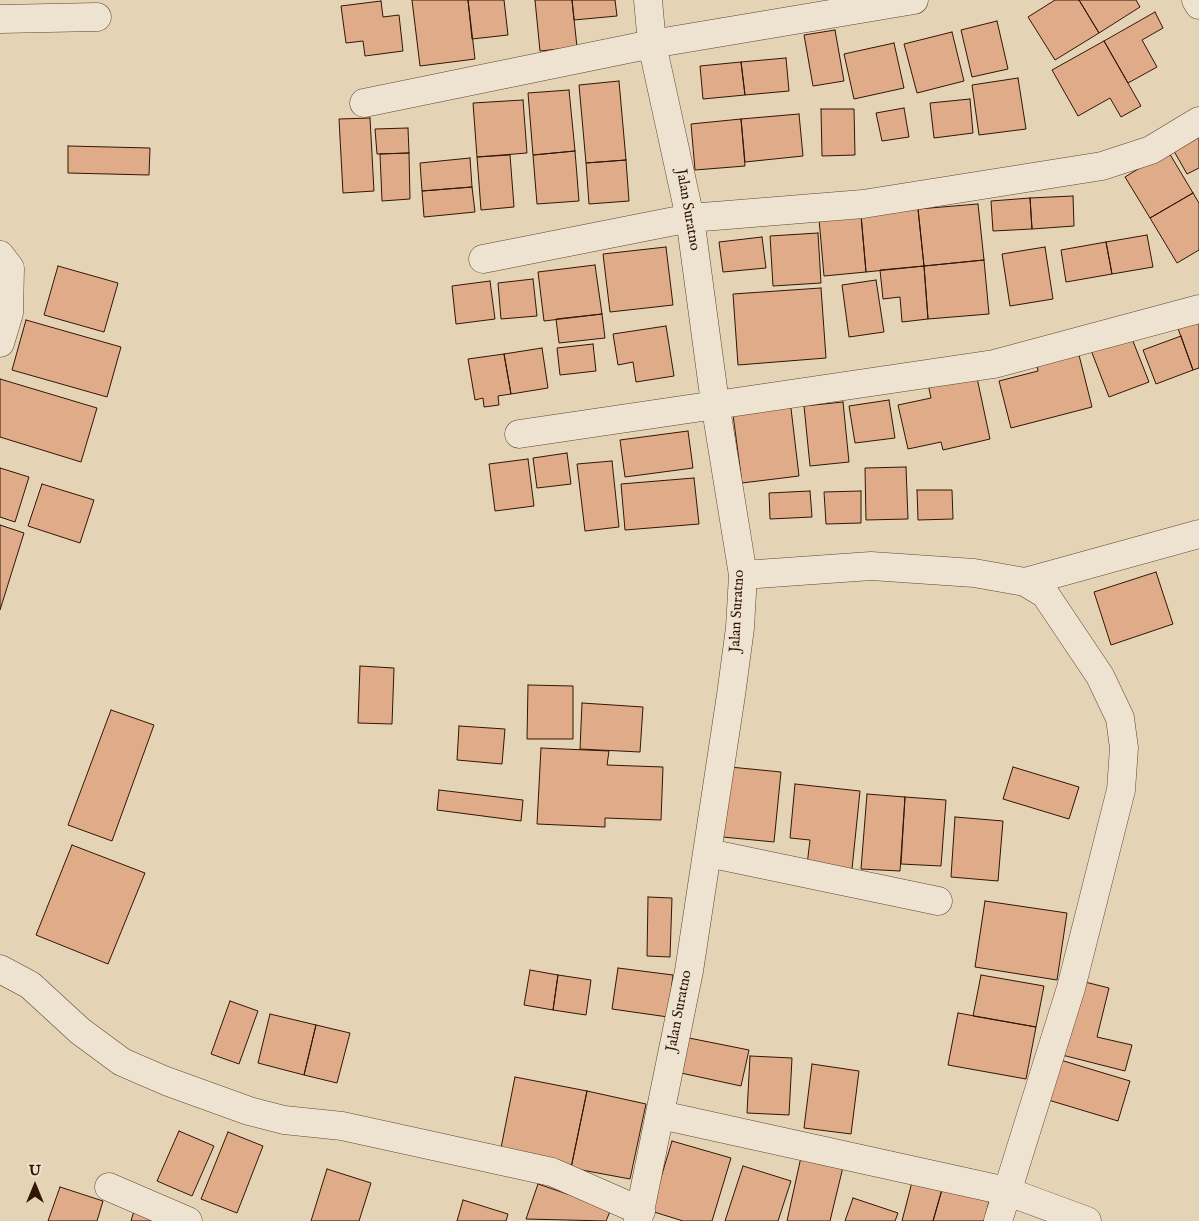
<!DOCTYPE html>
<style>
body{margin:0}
#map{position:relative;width:1199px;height:1221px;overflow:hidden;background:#e5d3b6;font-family:"IM FELL English",serif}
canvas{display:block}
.north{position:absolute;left:10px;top:1161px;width:50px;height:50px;-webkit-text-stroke:4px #eee2d0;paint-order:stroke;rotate:0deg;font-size:14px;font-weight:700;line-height:20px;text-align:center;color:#311605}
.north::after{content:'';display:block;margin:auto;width:18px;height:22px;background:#311605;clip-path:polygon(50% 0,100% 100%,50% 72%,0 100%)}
</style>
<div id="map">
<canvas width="1199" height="1221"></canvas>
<div class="north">U</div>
</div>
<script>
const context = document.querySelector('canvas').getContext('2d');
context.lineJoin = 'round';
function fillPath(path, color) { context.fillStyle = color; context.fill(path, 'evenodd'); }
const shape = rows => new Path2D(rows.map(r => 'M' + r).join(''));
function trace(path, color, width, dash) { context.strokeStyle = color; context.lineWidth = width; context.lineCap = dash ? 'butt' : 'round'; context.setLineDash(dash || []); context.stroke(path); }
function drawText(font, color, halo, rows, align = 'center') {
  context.font = font + ' "IM FELL English",serif'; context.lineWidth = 4; context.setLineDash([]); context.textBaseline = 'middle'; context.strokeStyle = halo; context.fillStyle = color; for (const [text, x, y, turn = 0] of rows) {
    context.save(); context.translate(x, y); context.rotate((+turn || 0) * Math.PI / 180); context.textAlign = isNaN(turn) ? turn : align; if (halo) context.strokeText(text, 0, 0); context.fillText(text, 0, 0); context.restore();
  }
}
const building = shape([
 [412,0,468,0,475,59,420,66,412,0],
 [468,0,504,0,508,35,472,39,468,0],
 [535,0,572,0,577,47,540,51,535,0],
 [572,0,615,0,617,16,574,20,572,0],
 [1055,0,1079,0,1099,33,1055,60,1028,17,1055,0],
 [1079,0,1136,0,1140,7,1099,33,1079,0],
 [381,1,383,17,399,15,403,51,365,56,363,41,346,43,341,6,381,1],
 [1155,12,1163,28,1142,40,1157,67,1128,83,1104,41,1155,12],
 [997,21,1008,69,972,77,961,30,997,21],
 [835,30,844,81,813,86,804,35,835,30],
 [952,32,964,81,917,93,904,44,952,32],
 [1104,41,1141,106,1121,117,1110,98,1078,116,1052,70,1104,41],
 [894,43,904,88,854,99,844,54,894,43],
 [786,58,789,91,745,95,741,62,786,58],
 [741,62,745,95,703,99,700,66,741,62],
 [1018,78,1026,129,979,135,972,85,1018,78],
 [619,81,626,160,586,163,579,85,619,81],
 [569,90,575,151,533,155,528,93,569,90],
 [970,99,973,133,934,138,930,103,970,99],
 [523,100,527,153,477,157,473,103,523,100],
 [904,108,909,137,882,141,876,113,904,108],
 [821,109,854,109,855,155,822,156,821,109],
 [799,114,803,156,745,162,741,119,799,114],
 [370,118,374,191,343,193,339,119,370,118],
 [741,119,745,166,695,170,691,124,741,119],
 [408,128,409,153,377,154,375,129,408,128],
 [1199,130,1199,168,1187,174,1171,146,1199,130],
 [68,146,150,148,149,175,68,173,68,146],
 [575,151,579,201,537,204,533,155,575,151],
 [1168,151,1193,193,1150,218,1125,177,1168,151],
 [409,153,410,199,382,201,380,154,409,153],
 [510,155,514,207,481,210,477,157,510,155],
 [470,158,472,187,422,191,420,163,470,158],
 [626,160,629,201,589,204,586,163,626,160],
 [472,187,475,212,424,217,422,191,472,187],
 [1193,193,1199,203,1199,250,1177,263,1150,218,1193,193],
 [1073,196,1074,226,1032,229,1030,198,1073,196],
 [1030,198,1032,229,993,231,991,201,1030,198],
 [978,204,984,260,924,266,918,209,978,204],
 [918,209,924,266,866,272,861,215,918,209],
 [861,215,866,272,824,276,819,219,861,215],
 [818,233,821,283,773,286,770,236,818,233],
 [1147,235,1153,267,1112,274,1106,242,1147,235],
 [762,237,766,268,723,272,719,242,762,237],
 [1106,242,1112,274,1066,282,1061,250,1106,242],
 [666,247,673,305,610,312,603,254,666,247],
 [1045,247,1053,299,1010,306,1002,254,1045,247],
 [984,260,989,314,928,319,924,266,984,260],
 [595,265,602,314,544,321,538,272,595,265],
 [58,266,118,283,104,332,44,315,58,266],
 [924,266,928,319,902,322,900,297,883,299,880,270,924,266],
 [533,279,537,316,501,319,498,283,533,279],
 [876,280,884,332,849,337,842,285,876,280],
 [490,281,495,319,456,324,452,286,490,281],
 [821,288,826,358,738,365,733,294,821,288],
 [602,314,605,338,559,343,556,319,602,314],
 [1199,315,1199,368,1193,370,1176,323,1199,315],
 [26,320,121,347,107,397,12,370,26,320],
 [666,326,674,376,636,382,633,362,618,365,613,334,666,326],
 [1129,331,1149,382,1109,397,1089,345,1129,331],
 [1181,336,1193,370,1156,384,1143,350,1181,336],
 [1076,343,1092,407,1011,428,999,381,1038,371,1035,354,1076,343],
 [593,344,596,371,560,375,557,348,593,344],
 [542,348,548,388,511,394,504,354,542,348],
 [504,354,511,394,498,396,499,405,484,407,483,398,475,400,468,359,504,354],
 [976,373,990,439,943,450,941,442,908,449,898,405,931,398,928,384,976,373],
 [0,379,97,408,81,462,0,437,0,379],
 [790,400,799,476,742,483,732,407,790,400],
 [889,400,895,438,855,443,849,406,889,400],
 [843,402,849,462,810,466,804,406,843,402],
 [688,431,693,468,625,477,620,440,688,431],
 [567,453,571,484,537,488,533,458,567,453],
 [528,459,534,506,495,511,489,464,528,459],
 [612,461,619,527,585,531,577,464,612,461],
 [906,467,908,519,866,520,865,468,906,467],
 [0,468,29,477,15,522,0,517,0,468],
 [694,478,699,524,625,530,621,484,694,478],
 [42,484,94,500,80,543,28,526,42,484],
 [917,490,952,490,953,519,918,520,917,490],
 [810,491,812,517,770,519,769,493,810,491],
 [861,491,861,523,826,524,824,492,861,491],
 [0,525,24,533,0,610,0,525],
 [1156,572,1173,624,1111,645,1094,592,1156,572],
 [360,666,394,668,392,724,358,723,360,666],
 [528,685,573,686,573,739,527,739,528,685],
 [582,703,643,707,640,752,580,749,582,703],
 [111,710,154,725,112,841,68,825,111,710],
 [459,726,505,729,502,764,457,760,459,726],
 [541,748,609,751,607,765,663,767,661,820,605,818,605,827,537,824,541,748],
 [730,767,781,772,774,842,723,837,730,767],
 [1013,767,1079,787,1069,819,1003,799,1013,767],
 [795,784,860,791,852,869,807,865,810,840,790,838,795,784],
 [439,790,523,800,521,821,437,810,439,790],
 [867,794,905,797,900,871,861,869,867,794],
 [905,797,946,800,941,866,901,864,905,797],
 [955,817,1003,821,998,881,951,877,955,817],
 [72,845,145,873,108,964,36,935,72,845],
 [648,897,672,898,670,957,647,956,648,897],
 [985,901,1067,913,1057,980,975,967,985,901],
 [618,968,673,975,668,1017,612,1009,618,968],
 [530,970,558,975,553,1010,524,1005,530,970],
 [558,975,591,980,586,1015,553,1010,558,975],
 [981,975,1044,986,1036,1027,973,1016,981,975],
 [1081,981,1109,988,1097,1037,1132,1045,1125,1071,1062,1055,1081,981],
 [230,1001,258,1011,239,1064,211,1054,230,1001],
 [958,1013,1036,1027,1026,1079,948,1065,958,1013],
 [270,1014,316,1025,304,1075,258,1063,270,1014],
 [316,1025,350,1033,337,1083,304,1075,316,1025],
 [689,1038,749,1050,741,1086,681,1073,689,1038],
 [750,1056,792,1058,789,1115,747,1113,750,1056],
 [1057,1059,1130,1081,1118,1121,1045,1099,1057,1059],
 [812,1064,859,1071,851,1134,804,1128,812,1064],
 [515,1077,587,1091,571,1168,500,1153,515,1077],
 [587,1091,646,1104,630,1179,571,1168,587,1091],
 [179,1131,214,1146,192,1196,157,1181,179,1131],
 [228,1132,263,1146,237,1213,201,1199,228,1132],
 [672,1141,731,1158,712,1221,683,1221,651,1211,672,1141],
 [801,1157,843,1167,830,1221,787,1221,801,1157],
 [743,1166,791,1181,778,1221,725,1221,743,1166],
 [327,1169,371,1183,359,1221,311,1221,327,1169],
 [913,1178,943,1186,933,1221,902,1221,913,1178],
 [538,1184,611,1209,606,1221,526,1219,538,1184],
 [943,1186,990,1198,984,1221,933,1221,943,1186],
 [60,1187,103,1201,97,1221,48,1221,60,1187],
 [853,1198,898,1213,895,1221,845,1221,853,1198],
 [463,1200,508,1214,506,1221,457,1221,463,1200],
 [134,1211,164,1221,131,1221,134,1211]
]);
fillPath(building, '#e0ab88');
trace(building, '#311605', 1);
const minor = shape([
 [1196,0,1199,5],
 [0,19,97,17],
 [364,103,652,44,914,0],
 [0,255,10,268,9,313,0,343],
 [483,259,690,218,863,204,1102,166,1151,150,1199,121],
 [519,434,994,364,1199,309],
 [743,575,871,566,974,573,1025,582,1045,594,1100,676,1120,718,1124,748,1121,790,1071,988,998,1221],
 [1025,582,1199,534],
 [708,853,938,901],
 [0,969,30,985,80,1031,122,1062,166,1081,249,1111,284,1120,342,1126,552,1172,641,1211],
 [661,1115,1006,1191,1087,1221],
 [109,1187,188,1221],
 [638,1221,689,971,731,695,740,628,743,575,715,403,690,218,652,44,648,0]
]);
trace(minor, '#5e4531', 29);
trace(minor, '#eee2d0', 28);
drawText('15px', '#311605', '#eee2d0', [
 ["Jalan Suratno",687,210,80],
 ["Jalan Suratno",738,611,-87],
 ["Jalan Suratno",680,1011,-79]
]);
</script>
